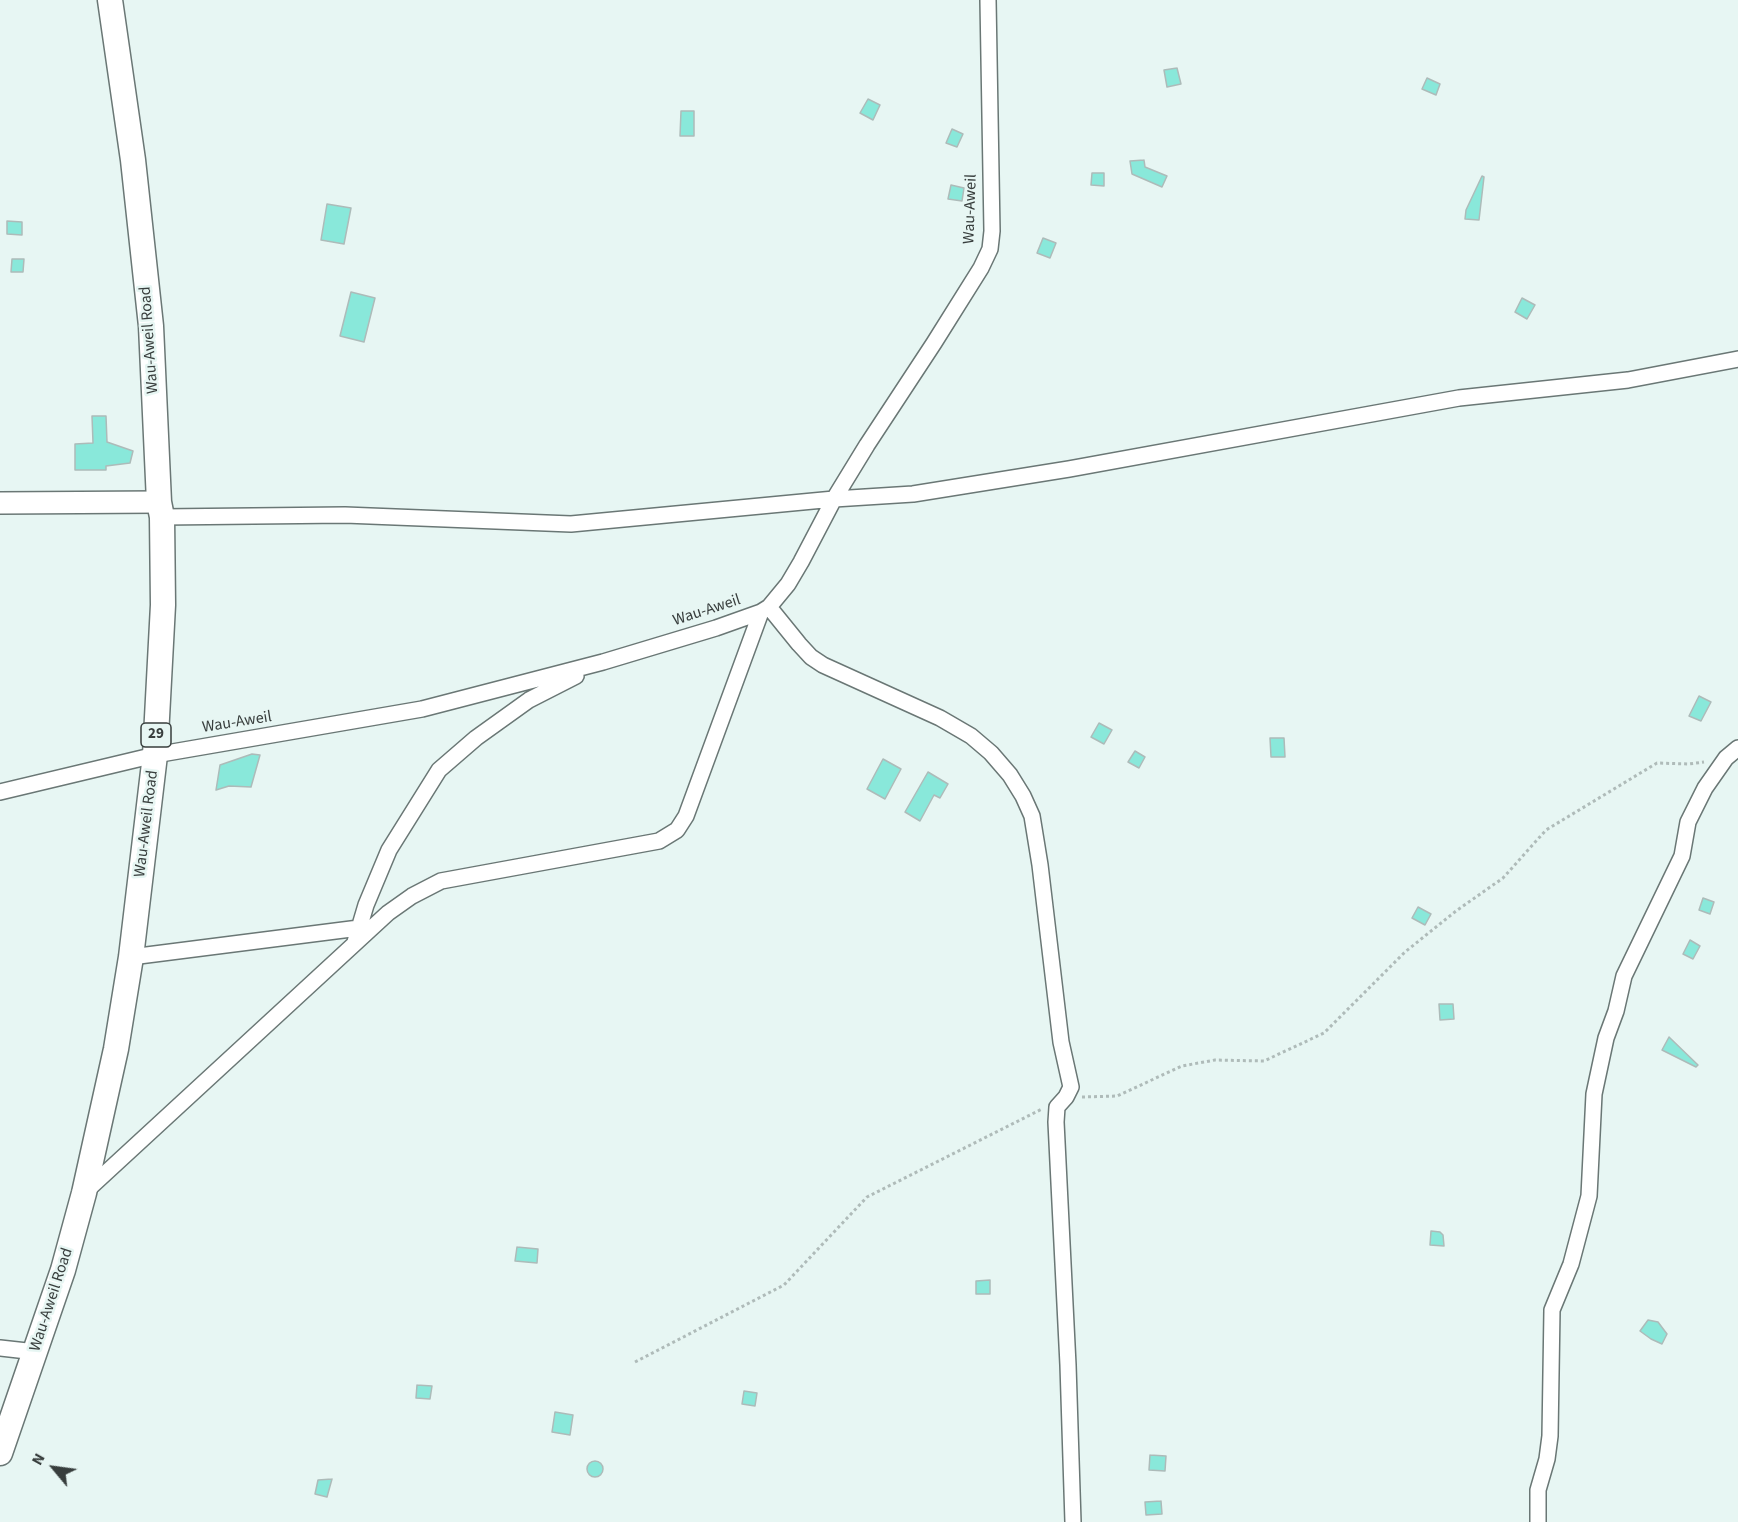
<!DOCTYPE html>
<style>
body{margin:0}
#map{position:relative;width:1738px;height:1522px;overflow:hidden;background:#e7f6f3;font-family:"Source Sans 3",sans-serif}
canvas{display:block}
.north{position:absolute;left:24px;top:1438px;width:60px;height:60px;-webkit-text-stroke:4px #e7f6f3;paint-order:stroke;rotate:299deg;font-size:16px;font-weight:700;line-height:24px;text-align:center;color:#383e3d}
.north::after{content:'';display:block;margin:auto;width:21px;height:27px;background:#383e3d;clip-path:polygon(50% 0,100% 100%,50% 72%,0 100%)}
</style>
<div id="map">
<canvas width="1738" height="1522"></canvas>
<div class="north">N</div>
</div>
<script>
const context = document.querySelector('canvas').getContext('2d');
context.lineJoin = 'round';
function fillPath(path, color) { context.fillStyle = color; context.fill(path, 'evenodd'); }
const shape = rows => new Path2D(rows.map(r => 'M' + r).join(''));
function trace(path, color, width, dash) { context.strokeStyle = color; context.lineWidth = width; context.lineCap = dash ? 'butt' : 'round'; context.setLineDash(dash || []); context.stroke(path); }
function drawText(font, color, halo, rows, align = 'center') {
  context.font = font + ' "Source Sans 3",sans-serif'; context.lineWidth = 5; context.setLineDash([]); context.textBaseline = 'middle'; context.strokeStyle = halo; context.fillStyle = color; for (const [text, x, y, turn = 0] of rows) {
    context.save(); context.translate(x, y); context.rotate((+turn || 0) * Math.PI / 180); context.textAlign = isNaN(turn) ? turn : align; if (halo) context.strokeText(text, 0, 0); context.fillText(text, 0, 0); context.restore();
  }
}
const building = shape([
 [1177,68,1181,84,1167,87,1164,70,1177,68],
 [1427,78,1440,84,1436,95,1422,89,1427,78],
 [868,99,880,105,873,120,860,113,868,99],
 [681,111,694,111,694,136,680,136,681,111],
 [952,129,963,134,957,147,946,143,952,129],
 [1144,160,1145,167,1167,176,1162,187,1132,174,1130,161,1144,160],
 [1092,173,1104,173,1104,186,1091,185,1092,173],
 [1482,176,1484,177,1479,220,1465,219,1466,210,1482,176],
 [951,185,964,188,962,201,948,199,951,185],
 [327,204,351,208,344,244,321,240,327,204],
 [7,221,22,222,22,235,7,234,7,221],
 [1043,238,1056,243,1050,258,1037,253,1043,238],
 [12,259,24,259,23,272,11,272,12,259],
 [351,292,375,298,364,342,340,336,351,292],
 [1522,298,1535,305,1527,319,1515,312,1522,298],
 [92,416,106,416,107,442,133,451,130,463,106,466,106,470,75,470,75,444,93,443,92,416],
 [1699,696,1711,702,1701,721,1689,716,1699,696],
 [1099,723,1112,730,1104,744,1091,737,1099,723],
 [1270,738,1284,738,1285,757,1271,757,1270,738],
 [1135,751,1145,757,1139,768,1128,762,1135,751],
 [252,754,260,755,251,787,229,786,216,790,220,765,252,754],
 [883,759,901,769,885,799,867,789,883,759],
 [928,772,948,784,940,798,934,795,920,821,905,812,928,772],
 [1703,898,1714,902,1710,914,1699,910,1703,898],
 [1418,907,1431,914,1425,925,1412,918,1418,907],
 [1690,940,1700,946,1693,959,1683,954,1690,940],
 [1439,1004,1453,1004,1454,1019,1440,1020,1439,1004],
 [1669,1037,1698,1065,1696,1067,1662,1050,1669,1037],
 [1431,1231,1440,1232,1443,1235,1444,1246,1430,1245,1431,1231],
 [517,1247,538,1249,537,1263,515,1261,517,1247],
 [990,1280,990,1294,976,1294,976,1281,990,1280],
 [1648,1320,1658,1322,1667,1334,1662,1344,1651,1339,1640,1331,1648,1320],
 [417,1385,432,1386,430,1399,416,1398,417,1385],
 [744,1391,757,1393,755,1406,742,1404,744,1391],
 [555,1412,573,1415,570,1435,552,1432,555,1412],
 [1150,1455,1166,1456,1165,1471,1149,1470,1150,1455],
 '587 1469a8 8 0 1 1 16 0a8 8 0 1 1-16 0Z',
 [332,1479,327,1497,315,1494,318,1480,332,1479],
 [1161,1501,1162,1514,1146,1515,1145,1502,1161,1501]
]);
fillPath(building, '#89e8da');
trace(building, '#adbbb9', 1.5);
const street = shape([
 [162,517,345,515,571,524,834,499,913,494,1069,469,1459,398,1628,380,1738,359],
 [769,607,799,644,811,657,823,665,940,718,971,736,991,753,1010,775,1023,796,1032,816,1040,865,1061,1042,1071,1087,1066,1097,1057,1107,1056,1122,1068,1365,1073,1522],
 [0,792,155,755,422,709,603,662,716,628,761,612,769,607,788,584,801,562,834,499,867,445,934,343,981,268,990,249,992,231,988,0],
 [355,942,366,905,389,850,439,770,476,738,529,700,576,676],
 [131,957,359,928],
 [84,1193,388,913,412,896,441,881,659,841,677,830,686,816,761,612],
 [0,1348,36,1352],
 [1538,1522,1538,1490,1547,1459,1550,1436,1552,1310,1571,1264,1589,1196,1594,1094,1606,1038,1616,1011,1624,976,1682,856,1688,822,1705,788,1726,758,1738,748]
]);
const secondary = shape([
 [0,503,159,502]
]);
const primary = shape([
 [0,1453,63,1270,84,1193,116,1049,131,957,155,755,163,605,162,517,159,502,151,326,133,160,110,0]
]);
trace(street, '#6a7775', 18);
trace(secondary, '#6a7775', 24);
trace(primary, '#6a7775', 27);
trace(shape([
 [1082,1097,1117,1096,1182,1066,1215,1060,1264,1061,1324,1033,1405,952,1456,911,1503,878,1546,830,1657,763,1689,764,1704,762],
 [635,1362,784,1285,867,1197,1042,1109]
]), '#afbbb9', 3, [3, 3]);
trace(street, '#fff', 15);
trace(secondary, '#fff', 21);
trace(primary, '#fff', 24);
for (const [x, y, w] of [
 [156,735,30]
]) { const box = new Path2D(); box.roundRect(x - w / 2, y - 12, w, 24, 4.5); context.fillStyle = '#e7f6f3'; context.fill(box); trace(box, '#383e3d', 1.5); }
drawText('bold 15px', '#383e3d', null, [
 ["29",156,735]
]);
drawText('16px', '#383e3d', '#e7f6f3', [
 ["Wau-Aweil",971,209,-88],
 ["Wau-Aweil Road",150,340,-94],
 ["Wau-Aweil",707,611,-18],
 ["Wau-Aweil",237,723,-9],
 ["Wau-Aweil Road",147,824,-83],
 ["Wau-Aweil Road",52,1300,-72]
]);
</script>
